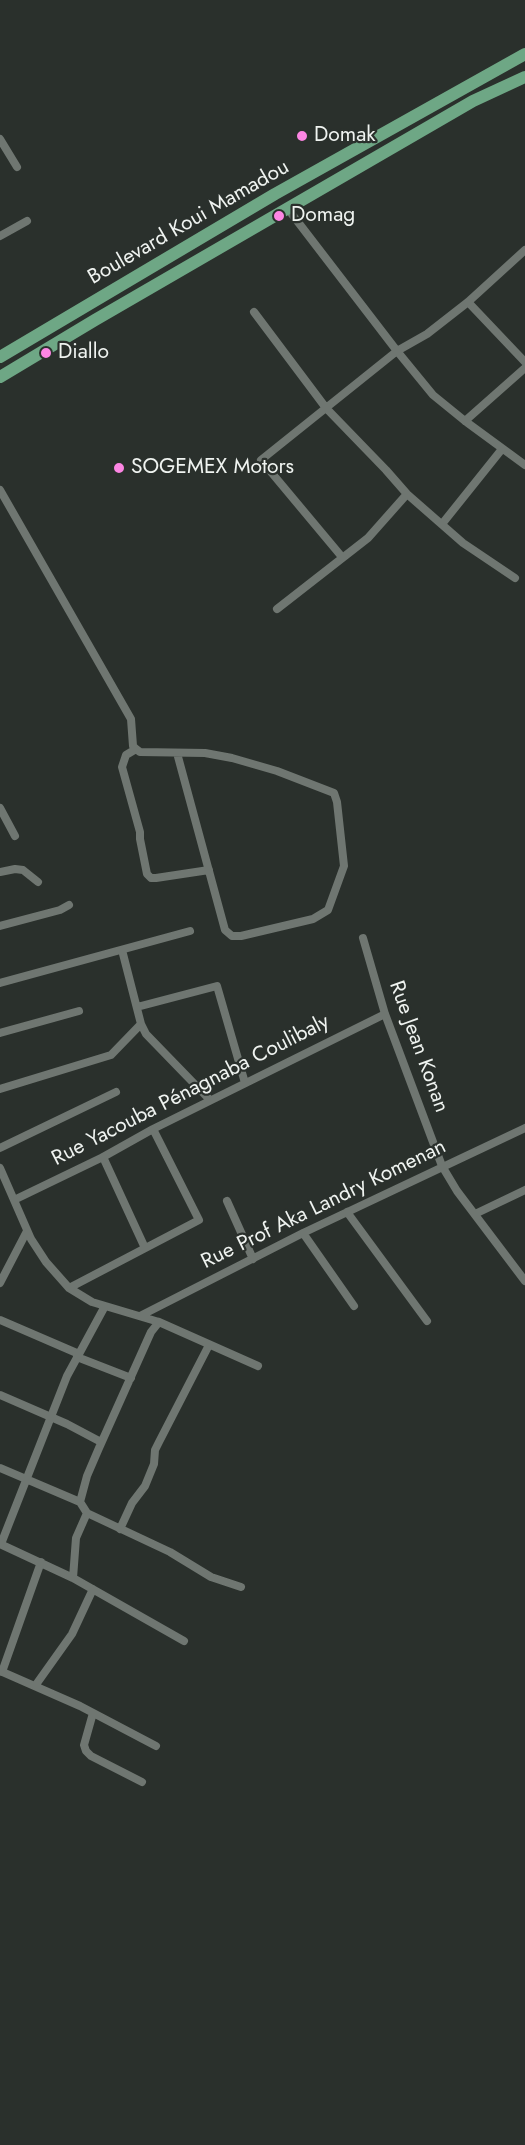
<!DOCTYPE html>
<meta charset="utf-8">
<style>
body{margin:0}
canvas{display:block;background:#2a302c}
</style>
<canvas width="525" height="2145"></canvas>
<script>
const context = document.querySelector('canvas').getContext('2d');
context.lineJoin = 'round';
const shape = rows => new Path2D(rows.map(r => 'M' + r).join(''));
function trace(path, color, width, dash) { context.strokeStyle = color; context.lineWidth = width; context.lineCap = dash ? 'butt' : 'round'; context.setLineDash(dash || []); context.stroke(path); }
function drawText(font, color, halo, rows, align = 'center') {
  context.font = font + ' Jost,sans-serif'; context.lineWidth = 4.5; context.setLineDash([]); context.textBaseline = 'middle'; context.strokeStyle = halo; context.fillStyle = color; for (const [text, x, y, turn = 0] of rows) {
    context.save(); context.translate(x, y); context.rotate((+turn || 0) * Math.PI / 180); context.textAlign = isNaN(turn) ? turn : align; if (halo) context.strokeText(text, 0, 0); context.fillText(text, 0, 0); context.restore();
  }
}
trace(shape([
 [0,139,17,167],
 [288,209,397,351,433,395,465,421,525,465],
 [0,236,27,221],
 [468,302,525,362],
 [254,312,326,408,386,470,407,494,463,543,515,578],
 [465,421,525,368],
 [0,490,131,719,133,746,136,749,140,752,205,753,232,758,277,771,334,793,337,802,344,866,328,910,313,919,241,936,232,936,225,930,177,753],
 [442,524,502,449],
 [342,557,261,460,397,351,427,334,468,302,525,250],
 [277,609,368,538,407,494],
 [136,749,126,755,122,767,140,832,140,839,147,874,151,878,156,878,209,870],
 [0,808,15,836],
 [0,872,15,869,23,870,38,882],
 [0,926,60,910,69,905],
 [363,938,385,1014,442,1166,457,1191,525,1281],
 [122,950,141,1024,146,1034,210,1100],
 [0,983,190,931],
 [137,1007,217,986,245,1083],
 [0,1033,79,1011],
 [0,1089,111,1055,141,1024],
 [0,1148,116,1092],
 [103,1157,145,1248],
 [0,1168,31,1239,46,1262,69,1288,92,1302,159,1322,258,1366],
 [14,1200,103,1157,153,1129,385,1014],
 [227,1201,253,1259],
 [347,1212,427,1321],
 [475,1214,525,1190],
 [303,1233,354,1306],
 [0,1283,27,1231],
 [69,1288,199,1220,153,1129],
 [140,1316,303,1233,525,1128],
 [0,1320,79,1354,105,1306],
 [159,1322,151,1332,99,1448,87,1476,80,1502,87,1513,170,1552,211,1577,241,1587],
 [77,1357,131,1378],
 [0,1395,67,1424,101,1442],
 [0,1468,80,1502],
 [120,1529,132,1503,145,1486,154,1464,155,1450,159,1442,209,1345],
 [0,1544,73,1578,184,1641],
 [1,1544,67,1376,79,1354],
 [73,1578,76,1538,87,1513],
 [0,1671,80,1706,156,1746],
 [2,1672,41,1562],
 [35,1686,72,1634,93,1589],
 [93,1713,84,1745,86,1751,91,1756,142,1782]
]), '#6f7671', 8);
trace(shape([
 [0,357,275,194,525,54],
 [0,377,95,320,473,101,525,77]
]), '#6ea785', 12);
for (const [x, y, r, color] of [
 [302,136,6,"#fc86e3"],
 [279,216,6,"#fc86e3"],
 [46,353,6,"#fc86e3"],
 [119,468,6,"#fc86e3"]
]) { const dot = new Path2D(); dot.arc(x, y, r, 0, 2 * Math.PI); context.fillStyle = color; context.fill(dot); trace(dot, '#2a302c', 2); }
drawText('21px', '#eff3f0', '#2a302c', [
 ["Domak",314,136],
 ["Domag",291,216],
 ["Diallo",58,353],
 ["SOGEMEX Motors",131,468]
], 'left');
drawText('21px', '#eff3f0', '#2a302c', [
 ["Boulevard Koui Mamadou",189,223,-30],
 ["Rue Jean Konan",418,1047,70],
 ["Rue Yacouba Pénagnaba Coulibaly",191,1091,-27],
 ["Rue Prof Aka Landry Komenan",324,1205,-26]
]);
</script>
